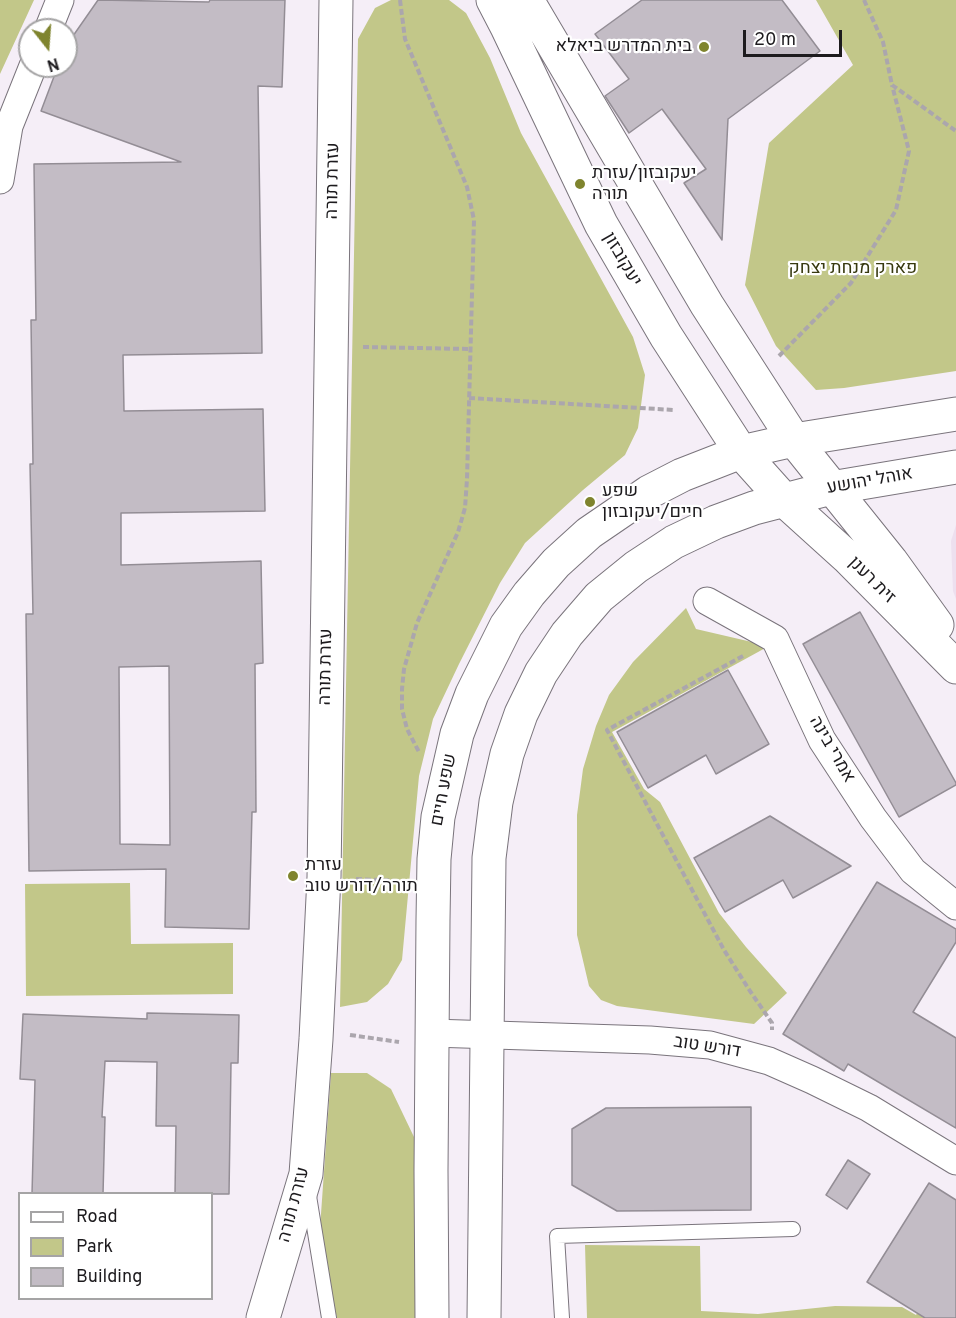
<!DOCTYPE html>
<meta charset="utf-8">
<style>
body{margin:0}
#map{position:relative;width:956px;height:1318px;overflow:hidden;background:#f5eef7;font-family:Overpass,sans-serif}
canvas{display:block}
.legend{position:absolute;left:18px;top:1192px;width:195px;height:108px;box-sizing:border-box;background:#fff;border:2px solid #a5a4a5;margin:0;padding:8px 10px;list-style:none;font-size:18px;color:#1d1b1e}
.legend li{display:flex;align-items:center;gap:12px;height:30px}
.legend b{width:30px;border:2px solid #a5a4a5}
.north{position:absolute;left:18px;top:18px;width:60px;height:60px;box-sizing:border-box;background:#fff;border:2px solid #a5a4a5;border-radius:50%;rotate:163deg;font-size:16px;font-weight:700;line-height:24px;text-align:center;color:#1d1b1e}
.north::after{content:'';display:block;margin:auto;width:21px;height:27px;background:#7f842e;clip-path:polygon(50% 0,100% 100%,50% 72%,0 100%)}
.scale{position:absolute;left:743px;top:30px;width:99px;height:27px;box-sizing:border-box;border:3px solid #1d1b1e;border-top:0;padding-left:8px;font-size:18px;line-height:21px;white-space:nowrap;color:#1d1b1e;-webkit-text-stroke:4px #fff;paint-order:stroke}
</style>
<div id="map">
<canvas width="956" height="1318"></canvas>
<ul class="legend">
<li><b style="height:8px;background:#fff"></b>Road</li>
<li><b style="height:16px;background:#c2c789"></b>Park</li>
<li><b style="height:16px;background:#c3bcc5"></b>Building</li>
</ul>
<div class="north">N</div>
<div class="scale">20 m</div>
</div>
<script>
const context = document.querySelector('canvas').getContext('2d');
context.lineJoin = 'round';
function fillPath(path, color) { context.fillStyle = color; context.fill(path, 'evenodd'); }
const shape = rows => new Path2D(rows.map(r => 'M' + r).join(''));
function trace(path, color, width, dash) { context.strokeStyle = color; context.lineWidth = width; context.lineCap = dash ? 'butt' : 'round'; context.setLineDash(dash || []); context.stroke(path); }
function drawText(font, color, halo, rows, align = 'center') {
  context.font = font + ' Overpass,Heebo,sans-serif'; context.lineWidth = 4.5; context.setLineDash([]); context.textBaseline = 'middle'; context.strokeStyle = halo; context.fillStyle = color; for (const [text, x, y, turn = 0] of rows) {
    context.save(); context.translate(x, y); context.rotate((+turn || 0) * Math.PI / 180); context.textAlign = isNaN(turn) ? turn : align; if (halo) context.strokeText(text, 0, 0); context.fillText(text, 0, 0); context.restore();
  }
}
fillPath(shape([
 [956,525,956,599,953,591,951,541]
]), '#ede0ef');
fillPath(shape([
 [0,0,34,0,0,74],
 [391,0,449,0,466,13,490,58,521,133,633,337,645,375,638,428,625,455,583,490,525,543,500,583,459,664,433,719,419,776,402,960,388,984,367,1002,340,1007,358,39,375,8],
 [816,0,956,0,956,371,844,388,816,390,776,346,745,285,769,143,853,65],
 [686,608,696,629,769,646,612,732,644,789,660,802,719,913,746,947,787,993,754,1024,617,1006,601,1000,589,986,577,935,577,815,583,769,596,726,609,695,633,662],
 [130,883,131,944,233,943,233,994,26,996,25,884],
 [331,1073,367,1073,391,1089,414,1137,416,1163,419,1318,337,1318,319,1242],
 [585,1245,700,1246,701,1311,758,1314,835,1306,902,1307,916,1315,920,1308,932,1318,587,1318]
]), '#c2c789');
const building = shape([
 [98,0,209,2,210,0,285,0,282,87,258,86,262,353,123,355,124,411,263,409,265,511,121,513,121,565,261,561,263,663,255,664,256,812,252,812,249,929,165,927,166,869,29,871,26,614,33,614,30,464,33,464,31,320,36,320,34,164,181,162,41,111,58,66,66,66,66,46,98,0],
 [169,666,170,845,120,844,119,667,169,666],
 [642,0,782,0,820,51,728,119,722,240,684,183,706,169,662,109,629,133,605,96,629,79,595,34,642,0],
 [860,612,956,783,956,785,899,817,803,644,860,612],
 [728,670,769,744,716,774,706,755,648,788,617,732,728,670],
 [770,816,851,866,793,898,783,880,725,912,694,858,770,816],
 [877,882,956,929,956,942,913,1012,956,1038,956,1128,848,1064,844,1071,783,1034,877,882],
 [147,1013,239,1015,238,1063,231,1063,229,1194,175,1194,176,1126,156,1126,157,1062,105,1061,102,1117,105,1117,103,1194,32,1194,35,1080,20,1079,23,1014,147,1019,147,1013],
 [751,1107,751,1210,617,1211,572,1185,572,1129,606,1108,751,1107],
 [848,1160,870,1174,847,1209,826,1195,848,1160],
 [929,1183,956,1200,956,1318,925,1318,867,1282,929,1183]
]);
fillPath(building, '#c3bcc5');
trace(building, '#938d95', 1.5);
const service = shape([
 [309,1196,329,1318],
 [562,1318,557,1236,793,1229]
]);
const minor = shape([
 [48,30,60,0],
 [0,180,9,126,33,66],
 [707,601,775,639,822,740,873,818,913,871,956,906],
 [432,1033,650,1040,710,1045,769,1061,812,1080,869,1108,956,1161]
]);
const tertiary = shape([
 [493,0,507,27,601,224,666,336,741,452,784,500,847,557,956,667],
 [527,0,707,305,794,440,891,561,937,625],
 [263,1318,306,1174,316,1039,324,877,336,0],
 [432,1318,431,1170,433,920,434,859,438,817,457,734,472,694,506,626,529,594,556,563,589,533,649,492,682,475,741,452,794,440,956,414],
 [484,1318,489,858,496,802,507,754,521,714,541,673,567,634,599,597,636,567,674,542,716,522,754,508,831,488,956,467]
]);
trace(service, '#7a747c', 16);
trace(minor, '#7a747c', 29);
trace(tertiary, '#7a747c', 35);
trace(shape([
 [400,0,405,39,467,187,474,220,467,479,465,508,458,532,417,623,404,669,402,689,402,709,407,729,419,752],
 [864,0,883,42,892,85,956,131],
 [363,347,470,349],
 [779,356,851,283,896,210,909,151,892,85],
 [469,398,674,410],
 [743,656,607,730,724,950,750,991,772,1023,772,1030],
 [356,879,400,881],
 [350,1035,399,1042]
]), '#aba6ad', 4, [6, 3]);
trace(service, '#fff', 14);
trace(minor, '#fff', 27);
trace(tertiary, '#fff', 33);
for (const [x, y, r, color] of [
 [704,47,6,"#7f842e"],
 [580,184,6,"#7f842e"],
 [590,502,6,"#7f842e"],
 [293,876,6,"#7f842e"]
]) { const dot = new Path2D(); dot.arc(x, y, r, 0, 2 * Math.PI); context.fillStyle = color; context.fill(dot); trace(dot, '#fff', 2); }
drawText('18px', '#1d1b1e', '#fff', [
 ["בית המדרש ביאלא",692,47,"right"],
 ["יעקובזון/עזרת",592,174],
 ["תורה",592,195],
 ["שפע",602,492],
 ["חיים/יעקובזון",602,513],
 ["עזרת",305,866],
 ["תורה/דורש טוב",305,887]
], 'left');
drawText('18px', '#1d1b1e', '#fff', [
 ["עזרת תורה",334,181,-89],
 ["יעקובזון",621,260,60],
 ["אוהל יהושע",870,482,-10],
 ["זית רענן",871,581,45],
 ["עזרת תורה",327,667,-89],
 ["אמרי בינה",831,750,60],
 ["שפע חיים",445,790,-79],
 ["דורש טוב",707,1048,9],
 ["עזרת תורה",295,1205,-75]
]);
drawText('18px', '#37390f', '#fff', [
 ["פארק מנחת יצחק",853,269]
]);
</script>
